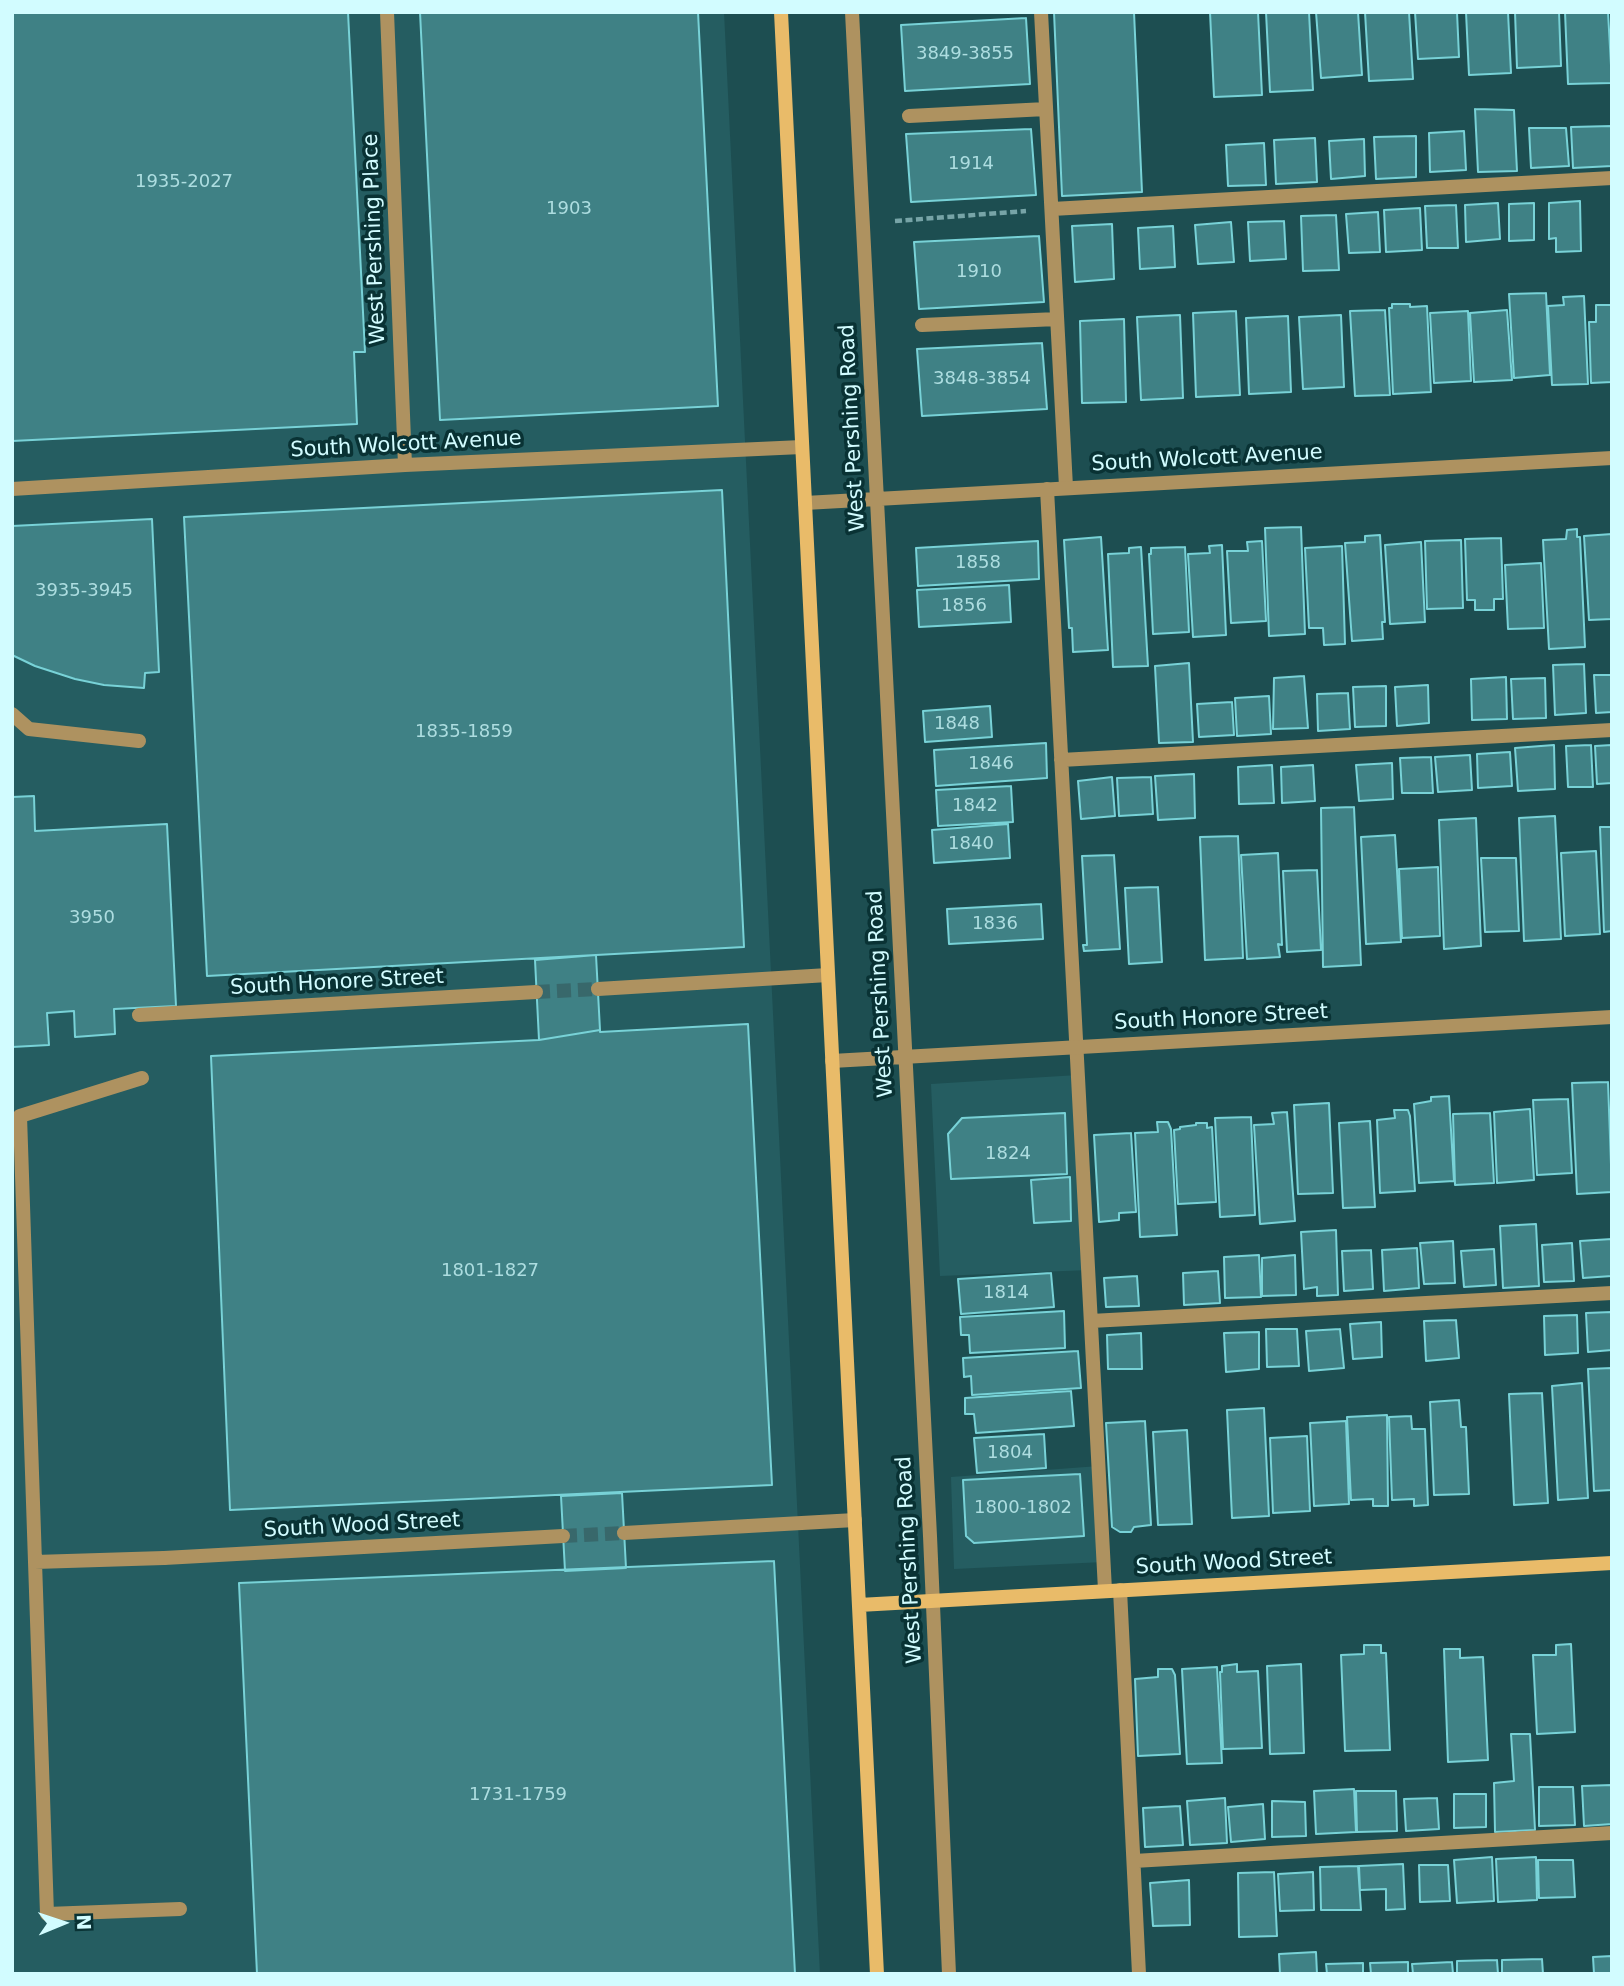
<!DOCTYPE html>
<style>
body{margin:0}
#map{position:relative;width:1624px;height:1986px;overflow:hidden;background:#1d4e51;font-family:"DejaVu Sans",sans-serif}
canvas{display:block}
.frame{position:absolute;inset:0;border:14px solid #d2fcff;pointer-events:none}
.north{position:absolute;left:28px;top:1888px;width:70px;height:70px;-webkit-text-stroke:5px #093234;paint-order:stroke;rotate:88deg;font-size:19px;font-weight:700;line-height:28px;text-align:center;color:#d2fcff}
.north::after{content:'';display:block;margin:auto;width:24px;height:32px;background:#d2fcff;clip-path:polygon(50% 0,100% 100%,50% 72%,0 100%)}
</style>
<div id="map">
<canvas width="1624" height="1986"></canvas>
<div class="frame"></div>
<div class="north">N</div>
</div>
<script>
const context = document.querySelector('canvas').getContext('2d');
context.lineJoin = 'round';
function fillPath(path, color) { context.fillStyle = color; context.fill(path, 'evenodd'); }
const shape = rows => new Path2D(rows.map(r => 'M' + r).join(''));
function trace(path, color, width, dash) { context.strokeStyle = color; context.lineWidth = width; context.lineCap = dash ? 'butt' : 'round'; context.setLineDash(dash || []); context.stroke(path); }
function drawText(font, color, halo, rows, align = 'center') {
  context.font = font + ' "DejaVu Sans",sans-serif'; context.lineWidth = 7; context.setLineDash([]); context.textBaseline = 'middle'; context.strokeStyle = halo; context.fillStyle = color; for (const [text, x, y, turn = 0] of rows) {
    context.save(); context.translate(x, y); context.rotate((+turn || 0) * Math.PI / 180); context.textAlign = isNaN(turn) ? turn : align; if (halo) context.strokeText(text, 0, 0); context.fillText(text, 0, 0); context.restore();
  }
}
fillPath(shape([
 [12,12,724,12,820,1974,12,1974],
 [1078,1075,1089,1270,940,1276,931,1084],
 [1099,1466,1104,1562,954,1569,951,1477]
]), '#255d61');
const building = shape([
 [12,12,348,12,365,352,354,352,357,424,12,441,12,12],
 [420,12,698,12,718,406,440,420,420,12],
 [1054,12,1134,12,1142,192,1062,196,1054,12],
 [1210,12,1258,12,1262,95,1214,97,1210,12],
 [1266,12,1309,12,1313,90,1270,92,1266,12],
 [1316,12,1358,12,1362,75,1321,78,1316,12],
 [1365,12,1409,12,1413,79,1369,81,1365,12],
 [1415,12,1457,12,1459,57,1418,59,1415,12],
 [1466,12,1508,12,1511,73,1469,75,1466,12],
 [1515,12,1559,12,1561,66,1517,68,1515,12],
 [1565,12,1608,12,1612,83,1568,84,1565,12],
 [1026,18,1030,84,905,91,901,25,1026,18],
 [1475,109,1514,110,1517,171,1478,172,1475,109],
 [1612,126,1612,166,1573,168,1571,127,1612,126],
 [1529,128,1566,128,1569,166,1531,168,1529,128],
 [1031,129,1036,195,911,202,906,134,1031,129],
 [1464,131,1466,170,1430,172,1429,133,1464,131],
 [1416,136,1416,177,1376,179,1374,137,1416,136],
 [1315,138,1317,182,1276,184,1274,140,1315,138],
 [1364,139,1365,176,1331,179,1329,141,1364,139],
 [1264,143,1266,185,1228,186,1226,145,1264,143],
 [1580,201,1581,251,1556,252,1556,238,1549,239,1549,203,1580,201],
 [1498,203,1500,239,1466,242,1465,205,1498,203],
 [1534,203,1534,240,1509,241,1509,204,1534,203],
 [1456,205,1458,248,1427,248,1425,206,1456,205],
 [1420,208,1422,250,1386,252,1384,210,1420,208],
 [1378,212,1380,252,1349,253,1346,214,1378,212],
 [1336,215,1339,270,1303,271,1301,216,1336,215],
 [1284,221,1286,259,1250,261,1248,222,1284,221],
 [1231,222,1234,262,1198,264,1195,225,1231,222],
 [1112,224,1114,279,1075,282,1072,226,1112,224],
 [1173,226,1175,267,1140,269,1138,228,1173,226],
 [1039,236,1044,302,919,309,914,242,1039,236],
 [1546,293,1550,375,1514,378,1509,294,1546,293],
 [1584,296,1588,384,1552,385,1548,306,1564,305,1563,297,1584,296],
 [1392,304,1410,304,1410,307,1427,306,1431,392,1393,394,1389,308,1392,308,1392,304],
 [1596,305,1612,305,1612,382,1591,383,1589,322,1596,322,1596,305],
 [1385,310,1390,395,1355,396,1350,311,1385,310],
 [1507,310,1512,380,1474,382,1470,313,1507,310],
 [1236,311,1240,395,1196,397,1193,313,1236,311],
 [1468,311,1471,381,1434,383,1430,313,1468,311],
 [1180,315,1183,398,1141,400,1137,317,1180,315],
 [1341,315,1344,387,1303,389,1299,317,1341,315],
 [1288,316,1291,392,1249,394,1246,318,1288,316],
 [1124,319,1126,402,1082,403,1080,321,1124,319],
 [1042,343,1047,409,922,416,917,349,1042,343],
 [722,490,744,947,207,976,184,517,722,490],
 [152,519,159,672,145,673,144,688,104,685,75,679,35,666,12,655,12,526,152,519],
 [1301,527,1305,634,1269,636,1265,528,1301,527],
 [1577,529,1577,537,1580,537,1585,647,1549,649,1543,540,1566,539,1567,530,1577,529],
 [1612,534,1612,619,1589,620,1584,536,1612,534],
 [1380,535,1385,622,1382,622,1383,639,1352,641,1345,543,1365,542,1365,536,1380,535],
 [1101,537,1108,650,1073,652,1072,628,1069,628,1064,540,1101,537],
 [1501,538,1503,599,1494,599,1494,610,1475,610,1475,600,1467,600,1465,539,1501,538],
 [1461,540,1463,608,1427,609,1425,541,1461,540],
 [1038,541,1039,579,918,586,916,548,1038,541],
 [1262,541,1266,621,1231,623,1227,551,1248,551,1247,542,1262,541],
 [1421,542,1425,622,1390,624,1385,545,1421,542],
 [1222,545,1226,635,1193,637,1188,554,1210,553,1209,546,1222,545],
 [1342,546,1345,644,1324,645,1323,628,1309,628,1305,548,1342,546],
 [1141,547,1148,666,1113,667,1108,554,1129,553,1129,548,1141,547],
 [1185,547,1189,632,1153,634,1149,554,1151,554,1151,548,1185,547],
 [1541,563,1544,628,1508,629,1505,565,1541,563],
 [1009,585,1011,622,919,627,917,590,1009,585],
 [1189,663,1193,742,1159,743,1155,666,1189,663],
 [1584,664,1586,713,1555,715,1553,665,1584,664],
 [1594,675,1612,675,1612,712,1596,713,1594,675],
 [1304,676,1308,728,1273,729,1274,678,1304,676],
 [1506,677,1507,719,1472,720,1471,679,1506,677],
 [1545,678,1546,718,1513,719,1511,679,1545,678],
 [1428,685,1429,723,1397,726,1395,687,1428,685],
 [1386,686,1386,726,1355,727,1353,687,1386,686],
 [1348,693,1350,729,1318,731,1317,694,1348,693],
 [1269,696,1271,734,1237,736,1235,698,1269,696],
 [1232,702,1234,735,1199,737,1197,704,1232,702],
 [990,706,992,737,925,742,923,711,990,706],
 [1046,743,1047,778,936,786,934,750,1046,743],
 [1554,745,1555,789,1518,791,1515,748,1554,745],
 [1591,745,1593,787,1568,787,1566,746,1591,745],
 [1612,745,1612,783,1597,784,1595,746,1612,745],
 [1510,752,1512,786,1478,788,1477,754,1510,752],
 [1470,755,1472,790,1438,792,1435,757,1470,755],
 [1431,757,1433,793,1402,793,1400,758,1431,757],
 [1392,763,1393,799,1359,801,1356,765,1392,763],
 [1272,765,1274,803,1239,804,1238,767,1272,765],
 [1313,765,1315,801,1282,803,1281,767,1313,765],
 [1194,774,1195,818,1158,820,1155,776,1194,774],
 [1112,777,1115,816,1081,819,1078,781,1112,777],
 [1151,777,1153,814,1119,816,1117,778,1151,777],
 [1011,786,1013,822,938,826,936,790,1011,786],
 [34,796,35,831,167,824,176,1006,114,1009,115,1034,75,1037,74,1011,47,1013,49,1045,12,1047,12,797,34,796],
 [1354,807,1361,965,1323,967,1321,808,1354,807],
 [1555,816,1561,939,1524,941,1519,818,1555,816],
 [1476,818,1481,946,1444,949,1439,820,1476,818],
 [1008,824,1010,858,934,863,932,830,1008,824],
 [1600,827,1612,827,1612,931,1604,932,1600,827],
 [1395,835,1401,942,1366,944,1361,837,1395,835],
 [1238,836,1243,958,1205,960,1200,837,1238,836],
 [1596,851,1600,934,1565,936,1561,853,1596,851],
 [1278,853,1282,945,1278,944,1280,957,1247,959,1241,855,1278,853],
 [1114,855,1120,949,1084,951,1083,945,1087,945,1082,856,1114,855],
 [1481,858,1516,858,1519,931,1485,932,1481,858],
 [1438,867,1440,936,1402,938,1399,869,1438,867],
 [1317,870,1321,950,1287,952,1283,871,1317,870],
 [1158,887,1162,962,1129,964,1125,888,1158,887],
 [1041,904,1043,939,949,944,947,909,1041,904],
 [596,955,600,1030,539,1040,535,960,596,955],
 [748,1024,772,1485,230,1510,211,1056,539,1040,600,1030,600,1032,748,1024],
 [1608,1082,1612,1192,1577,1194,1572,1083,1608,1082],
 [1449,1096,1454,1181,1419,1183,1414,1104,1431,1101,1431,1097,1449,1096],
 [1568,1099,1572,1173,1537,1175,1533,1100,1568,1099],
 [1329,1103,1333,1193,1298,1194,1294,1105,1329,1103],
 [1530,1109,1534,1180,1497,1183,1494,1112,1530,1109],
 [1394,1110,1408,1110,1410,1116,1415,1191,1380,1193,1377,1120,1395,1118,1394,1110],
 [1287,1112,1295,1221,1260,1224,1254,1125,1274,1124,1272,1113,1287,1112],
 [1065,1113,1067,1174,951,1179,948,1134,962,1118,1065,1113],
 [1490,1113,1494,1183,1455,1185,1453,1114,1490,1113],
 [1251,1117,1255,1215,1220,1217,1215,1118,1251,1117],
 [1370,1121,1375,1207,1343,1208,1339,1123,1370,1121],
 [1157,1122,1168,1122,1171,1129,1177,1235,1140,1237,1135,1133,1158,1132,1157,1122],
 [1196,1123,1207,1123,1207,1128,1212,1127,1216,1202,1178,1204,1174,1130,1180,1129,1180,1127,1196,1125,1196,1123],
 [1131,1133,1136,1212,1119,1213,1119,1220,1099,1222,1094,1135,1131,1133],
 [1070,1177,1071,1221,1034,1223,1031,1180,1070,1177],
 [1536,1224,1539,1286,1503,1288,1500,1226,1536,1224],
 [1336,1230,1338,1295,1317,1296,1317,1287,1304,1289,1301,1232,1336,1230],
 [1612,1239,1612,1276,1583,1278,1580,1241,1612,1239],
 [1453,1241,1455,1283,1424,1284,1420,1243,1453,1241],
 [1572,1243,1574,1281,1544,1282,1542,1245,1572,1243],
 [1417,1248,1419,1288,1384,1291,1382,1250,1417,1248],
 [1494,1249,1496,1285,1464,1287,1461,1251,1494,1249],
 [1371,1250,1373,1289,1344,1291,1342,1251,1371,1250],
 [1259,1255,1261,1297,1225,1298,1224,1257,1259,1255],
 [1295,1255,1296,1295,1262,1296,1262,1258,1295,1255],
 [1218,1271,1220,1303,1184,1305,1183,1273,1218,1271],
 [1051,1273,1054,1307,961,1314,958,1279,1051,1273],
 [1137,1276,1139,1306,1106,1307,1104,1278,1137,1276],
 [1064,1311,1065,1348,970,1353,969,1335,961,1335,960,1317,1064,1311],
 [1612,1312,1612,1350,1588,1352,1586,1313,1612,1312],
 [1577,1315,1578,1353,1545,1355,1544,1316,1577,1315],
 [1456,1320,1459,1358,1426,1361,1424,1321,1456,1320],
 [1381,1322,1382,1357,1353,1359,1350,1324,1381,1322],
 [1266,1329,1297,1329,1299,1366,1267,1367,1266,1329],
 [1340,1329,1344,1368,1309,1371,1306,1331,1340,1329],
 [1259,1332,1259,1369,1226,1372,1224,1333,1259,1332],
 [1141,1333,1142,1369,1108,1369,1107,1335,1141,1333],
 [1078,1351,1081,1388,972,1395,971,1376,964,1377,963,1358,1078,1351],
 [1612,1368,1612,1490,1594,1491,1588,1369,1612,1368],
 [1582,1383,1588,1498,1558,1500,1552,1386,1582,1383],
 [1071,1391,1074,1426,976,1433,974,1414,965,1414,965,1398,1071,1391],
 [1542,1393,1548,1503,1514,1505,1509,1394,1542,1393],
 [1459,1400,1461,1427,1466,1427,1469,1494,1434,1495,1430,1402,1459,1400],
 [1264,1408,1269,1516,1232,1518,1227,1410,1264,1408],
 [1387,1415,1388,1506,1373,1506,1373,1499,1351,1500,1347,1417,1387,1415],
 [1411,1416,1412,1429,1425,1429,1428,1505,1414,1506,1414,1499,1392,1500,1389,1417,1411,1416],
 [1145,1421,1151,1525,1134,1527,1131,1532,1120,1532,1112,1527,1106,1423,1145,1421],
 [1346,1421,1349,1504,1314,1506,1310,1423,1346,1421],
 [1187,1430,1192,1524,1158,1525,1153,1432,1187,1430],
 [1044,1434,1046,1468,977,1473,974,1438,1044,1434],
 [1307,1436,1310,1511,1273,1513,1270,1438,1307,1436],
 [1080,1474,1084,1536,974,1543,966,1536,963,1480,1080,1474],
 [622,1493,626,1568,565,1571,561,1496,622,1493],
 [774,1561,795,1974,257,1974,239,1583,774,1561],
 [1571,1644,1575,1732,1537,1734,1533,1655,1556,1655,1556,1645,1571,1644],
 [1364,1645,1381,1645,1381,1653,1386,1653,1390,1750,1345,1751,1341,1655,1364,1654,1364,1645],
 [1444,1649,1460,1649,1460,1658,1483,1657,1488,1760,1448,1762,1444,1649],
 [1237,1664,1237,1672,1258,1671,1262,1748,1223,1749,1220,1672,1222,1672,1222,1666,1237,1664],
 [1301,1664,1304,1753,1270,1754,1267,1666,1301,1664],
 [1217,1667,1222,1763,1187,1764,1182,1669,1217,1667],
 [1158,1669,1172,1669,1175,1675,1180,1754,1138,1756,1135,1679,1158,1677,1158,1669],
 [1511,1734,1530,1734,1535,1830,1495,1832,1494,1783,1514,1781,1511,1734],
 [1612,1785,1612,1824,1584,1826,1582,1786,1612,1785],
 [1539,1787,1573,1787,1575,1825,1539,1826,1539,1787],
 [1354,1789,1356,1832,1316,1834,1314,1791,1354,1789],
 [1356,1791,1396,1791,1397,1831,1357,1832,1356,1791],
 [1454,1794,1486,1794,1486,1827,1454,1828,1454,1794],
 [1225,1798,1227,1843,1190,1845,1187,1801,1225,1798],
 [1437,1798,1439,1829,1406,1831,1404,1799,1437,1798],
 [1272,1801,1305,1802,1306,1836,1272,1837,1272,1801],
 [1263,1804,1265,1839,1231,1842,1228,1807,1263,1804],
 [1180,1806,1183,1845,1145,1847,1143,1808,1180,1806],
 [1492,1857,1494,1901,1457,1903,1454,1860,1492,1857],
 [1536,1857,1537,1900,1498,1902,1496,1859,1536,1857],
 [1538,1860,1573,1860,1575,1897,1539,1898,1538,1860],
 [1403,1864,1405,1909,1386,1910,1386,1889,1360,1890,1359,1866,1403,1864],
 [1419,1865,1448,1865,1450,1901,1420,1902,1419,1865],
 [1358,1866,1361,1910,1321,1910,1320,1867,1358,1866],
 [1274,1872,1277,1936,1239,1937,1238,1873,1274,1872],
 [1313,1872,1314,1910,1280,1911,1278,1874,1313,1872],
 [1189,1880,1190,1925,1153,1926,1150,1883,1189,1880],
 [1316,1952,1317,1974,1280,1974,1279,1954,1316,1952],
 [1612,1956,1612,1974,1594,1974,1593,1957,1612,1956],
 [1542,1959,1543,1974,1502,1974,1502,1960,1542,1959],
 [1497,1960,1498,1974,1457,1974,1457,1961,1497,1960],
 [1408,1962,1408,1974,1371,1974,1370,1963,1408,1962],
 [1452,1962,1453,1974,1413,1974,1412,1964,1452,1962],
 [1363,1963,1363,1974,1327,1974,1326,1964,1363,1963]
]);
fillPath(building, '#3f8185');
trace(building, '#78d2d7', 2);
trace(shape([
 [536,992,598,989],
 [563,1536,624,1533]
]), '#38686b', 14, [14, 7]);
trace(shape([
 [895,221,1026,211]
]), '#77a4a7', 4.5, [7, 3.5]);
trace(shape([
 [387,12,405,465],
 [1041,12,1066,487],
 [909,116,1046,109],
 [1052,209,1612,178],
 [922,325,1057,319],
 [12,489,405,465,802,447],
 [1047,489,1105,1590],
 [12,714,29,729,139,741],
 [1061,760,1612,730],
 [142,1078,20,1116,35,1562,164,1558],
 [1091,1321,1612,1293],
 [35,1562,47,1914,180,1909],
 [1120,1590,1139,1974],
 [1134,1861,1612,1833]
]), '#ae9260', 14);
trace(shape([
 [852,12,930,1536,949,1974],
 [805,503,1612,458],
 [598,989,828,975],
 [139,1015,536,992],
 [832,1061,1612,1017],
 [624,1533,855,1520],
 [164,1558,563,1536]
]), '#ae9260', 14);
trace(shape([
 [781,12,877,1974],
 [859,1605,1612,1563]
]), '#e9bb69', 14);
drawText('18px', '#addde0', null, [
 ["3849-3855",965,54],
 ["1914",971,164],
 ["1935-2027",184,182],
 ["1903",569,209],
 ["1910",979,272],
 ["3848-3854",982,379],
 ["1858",978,563],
 ["3935-3945",84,591],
 ["1856",964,606],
 ["1848",957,724],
 ["1835-1859",464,732],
 ["1846",991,764],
 ["1842",975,806],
 ["1840",971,844],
 ["3950",92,918],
 ["1836",995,924],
 ["1824",1008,1154],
 ["1801-1827",490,1271],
 ["1814",1006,1293],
 ["1804",1010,1453],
 ["1800-1802",1023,1508],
 ["1731-1759",518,1795]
]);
drawText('21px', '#d2fcff', '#093234', [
 ["West Pershing Place",375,239,-92],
 ["West Pershing Road",853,428,-93],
 ["South Wolcott Avenue",406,445,-3],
 ["South Wolcott Avenue",1207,459,-3],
 ["South Honore Street",337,983,-3],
 ["West Pershing Road",881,994,-93],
 ["South Honore Street",1221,1018,-3],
 ["South Wood Street",362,1526,-3],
 ["West Pershing Road",910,1560,-93],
 ["South Wood Street",1234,1563,-3]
]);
</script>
